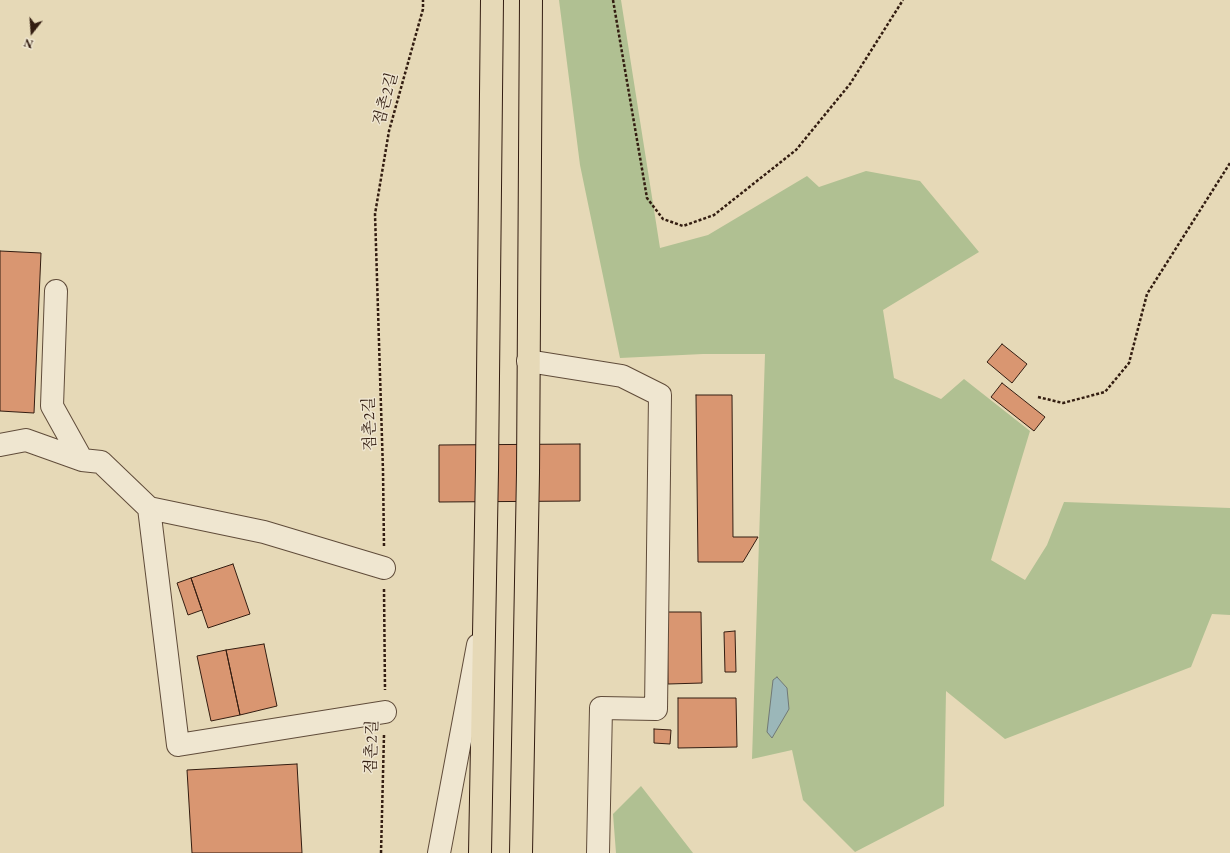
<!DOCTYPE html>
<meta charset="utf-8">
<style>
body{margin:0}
#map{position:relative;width:1230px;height:853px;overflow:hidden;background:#e6d9b7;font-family:"EB Garamond",serif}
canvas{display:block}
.north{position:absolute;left:12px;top:12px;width:40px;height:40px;-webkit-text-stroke:3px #efe6d0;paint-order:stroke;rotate:197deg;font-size:11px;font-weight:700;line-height:16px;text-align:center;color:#331d11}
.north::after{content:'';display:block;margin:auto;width:14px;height:18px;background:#331d11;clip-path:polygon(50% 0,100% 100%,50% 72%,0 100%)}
</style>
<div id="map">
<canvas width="1230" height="853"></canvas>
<div class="north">N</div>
</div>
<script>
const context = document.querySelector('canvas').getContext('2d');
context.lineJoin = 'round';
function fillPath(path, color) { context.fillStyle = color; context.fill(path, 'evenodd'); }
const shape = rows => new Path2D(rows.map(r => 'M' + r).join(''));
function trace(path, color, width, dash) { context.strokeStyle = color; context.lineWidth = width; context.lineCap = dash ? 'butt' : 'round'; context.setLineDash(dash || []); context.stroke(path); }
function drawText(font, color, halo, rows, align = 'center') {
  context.font = font + ' "EB Garamond","Noto Serif KR",serif'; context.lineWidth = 3; context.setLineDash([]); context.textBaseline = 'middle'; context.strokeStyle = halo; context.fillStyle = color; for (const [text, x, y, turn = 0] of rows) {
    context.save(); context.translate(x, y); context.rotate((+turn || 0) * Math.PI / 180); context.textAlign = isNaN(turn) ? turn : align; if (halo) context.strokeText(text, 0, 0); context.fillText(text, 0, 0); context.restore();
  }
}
fillPath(shape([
 [559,0,621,0,660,248,708,235,807,176,819,187,866,171,920,181,979,252,883,310,894,378,941,399,964,379,1030,431,991,560,1025,580,1047,545,1064,502,1230,508,1230,615,1212,614,1191,667,1005,739,946,691,944,806,855,852,803,800,792,750,752,759,765,354,703,354,620,358,580,165],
 [641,786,693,853,616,853,613,814]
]), '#b0c092');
const water = shape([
 [777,677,787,688,789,709,772,738,767,732,773,680,777,677]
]);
fillPath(water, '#9bb7b9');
trace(water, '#717976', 1);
const building = shape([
 [0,251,41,253,34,413,0,411,0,251],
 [1002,344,1027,364,1012,383,987,362,1002,344],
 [1002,383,1045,417,1034,431,991,397,1002,383],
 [696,395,732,395,733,537,758,537,743,562,698,562,696,395],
 [580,444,580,501,439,502,439,445,580,444],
 [233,564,250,614,208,628,191,578,233,564],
 [191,578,202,610,188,615,177,583,191,578],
 [667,612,701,612,702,683,668,684,667,612],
 [735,631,736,672,725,672,724,632,735,631],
 [264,644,277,706,240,715,226,650,264,644],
 [226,650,240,715,211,721,197,656,226,650],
 [678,698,736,698,737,747,678,748,678,698],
 [654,729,671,730,670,744,654,743,654,729],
 [297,764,302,853,192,853,187,770,297,764]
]);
fillPath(building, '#d99671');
trace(building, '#331d11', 1);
const minor = shape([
 [56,291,52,406,82,460],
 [528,361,622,376,660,395,656,709,601,708,598,853],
 [0,445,26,440,82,460,101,462,149,508,178,745,385,712],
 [149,508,264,532,384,568],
 [439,853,478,645]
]);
const highway = shape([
 [480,853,487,470,492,0],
 [521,853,528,473,531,0]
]);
trace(minor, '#604c3a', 24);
trace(highway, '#331d11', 24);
trace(shape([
 [613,0,647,198,663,219,683,226,714,215,796,150,850,84,903,0],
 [1038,397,1063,403,1105,392,1129,363,1147,294,1230,163],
 [384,546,383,471,375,214,389,131,423,9,423,0],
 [384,589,385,690],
 [381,853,384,735]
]), '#331d11', 2.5, [3, 2]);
trace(minor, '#efe6d0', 22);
trace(highway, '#e6d9b7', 22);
drawText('16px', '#331d11', '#efe6d0', [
 ["점촌2길",386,99,-75],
 ["점촌2길",370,424,-92],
 ["점촌2길",372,747,-88]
]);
</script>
